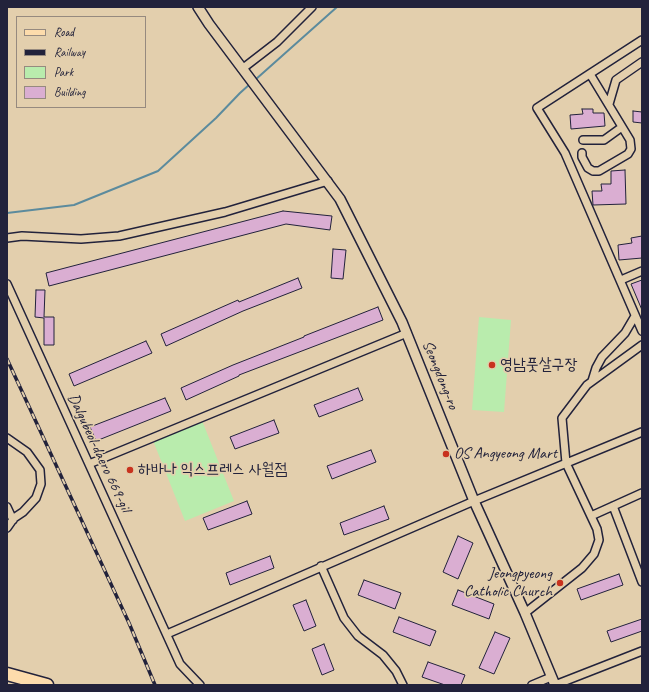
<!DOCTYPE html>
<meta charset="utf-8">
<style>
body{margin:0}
#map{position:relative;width:649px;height:692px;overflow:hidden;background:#e3cfad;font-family:Caveat,sans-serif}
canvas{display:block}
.frame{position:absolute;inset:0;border:8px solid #22223b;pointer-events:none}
.legend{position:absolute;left:16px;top:16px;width:130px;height:92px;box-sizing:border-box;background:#e3cfad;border:1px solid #968a7f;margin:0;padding:5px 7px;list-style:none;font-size:12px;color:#22223b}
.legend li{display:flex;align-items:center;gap:8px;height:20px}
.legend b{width:20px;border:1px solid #968a7f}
</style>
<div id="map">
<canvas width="649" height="692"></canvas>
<div class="frame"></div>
<ul class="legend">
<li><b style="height:5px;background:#fddcac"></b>Road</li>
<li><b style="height:5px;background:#22223b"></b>Railway</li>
<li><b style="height:11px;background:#b9ecad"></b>Park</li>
<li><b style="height:11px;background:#daaed2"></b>Building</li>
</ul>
</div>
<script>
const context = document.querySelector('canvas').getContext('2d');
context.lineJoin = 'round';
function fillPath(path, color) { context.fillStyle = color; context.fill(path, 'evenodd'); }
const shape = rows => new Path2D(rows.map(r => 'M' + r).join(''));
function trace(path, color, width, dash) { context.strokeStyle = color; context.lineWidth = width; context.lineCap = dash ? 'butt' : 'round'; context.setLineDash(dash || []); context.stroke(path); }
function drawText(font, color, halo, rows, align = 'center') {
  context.font = font + ' Caveat,"Poor Story",sans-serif'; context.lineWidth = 3.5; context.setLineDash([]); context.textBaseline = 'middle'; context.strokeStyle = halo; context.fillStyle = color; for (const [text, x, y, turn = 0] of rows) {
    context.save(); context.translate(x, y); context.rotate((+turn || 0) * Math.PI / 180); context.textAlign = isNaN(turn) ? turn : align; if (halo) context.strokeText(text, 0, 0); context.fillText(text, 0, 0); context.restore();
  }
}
fillPath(shape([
 [479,317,511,320,504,412,472,410],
 [201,418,234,501,185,521,152,438]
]), '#b9ecad');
trace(shape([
 [255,80,337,7],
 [7,213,74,205,158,171,216,118,240,93,250,84]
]), '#5c8b9d', 2);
const building = shape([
 [582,109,593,109,593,113,604,113,605,126,571,129,570,115,583,114,582,109],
 [633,111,642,112,642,123,633,122,633,111],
 [625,170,626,204,593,205,592,191,602,191,601,184,611,184,611,171,625,170],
 [283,211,332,216,330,230,286,224,49,286,46,273,283,211],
 [642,236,642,258,619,260,618,245,632,243,631,238,642,236],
 [333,249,346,250,343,279,331,278,333,249],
 [298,278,302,288,243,311,166,346,161,334,238,300,239,302,298,278],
 [642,280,642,310,631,284,642,280],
 [36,290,45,290,44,317,54,317,54,345,44,345,44,318,35,317,36,290],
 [378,307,383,320,239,375,239,376,186,400,181,388,233,365,304,337,304,336,378,307],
 [146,341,152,353,74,386,69,374,146,341],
 [358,388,363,400,319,417,314,405,358,388],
 [165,398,171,411,96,441,90,427,165,398],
 [274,420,279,433,235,449,230,437,274,420],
 [371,450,376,462,332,479,327,466,371,450],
 [247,501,252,514,208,530,203,518,247,501],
 [384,506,389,519,344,535,340,523,384,506],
 [458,536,473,543,458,579,443,572,458,536],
 [270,556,274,568,230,585,226,573,270,556],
 [619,574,623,585,581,600,577,589,619,574],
 [364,580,401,593,395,609,358,595,364,580],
 [458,590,494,604,489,619,452,605,458,590],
 [306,600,316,626,304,631,293,605,306,600],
 [399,617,436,631,430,646,393,632,399,617],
 [642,619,642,631,611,642,607,631,642,619],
 [495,632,510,638,494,674,479,668,495,632],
 [324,644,334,670,322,675,312,649,324,644],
 [428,662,465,675,461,685,445,685,422,677,428,662]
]);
fillPath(building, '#daaed2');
trace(building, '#22223b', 1);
const minor = shape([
 [642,40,537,108,565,153,642,331],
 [242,69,277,42,312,7],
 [609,104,616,80,642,62],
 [583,140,604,140,622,127],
 [582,153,582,157,588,168,593,171,599,171,628,154,631,149,630,140,590,74],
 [7,238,22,236,81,239,119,236,225,212,328,181],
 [621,280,642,271],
 [7,284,180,664,200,685],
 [592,381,596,368,602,357,625,333,635,316],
 [7,438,27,452,40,470,41,484,36,498,23,512,14,518,7,528],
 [89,464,407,333],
 [613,506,642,582],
 [7,507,13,520],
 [591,516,642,493],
 [321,566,344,618,358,636,383,655,396,671,403,685],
 [525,613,582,568,594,554,599,540,597,529,566,463,562,418,587,385,642,345],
 [167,634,474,501,642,432],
 [532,685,551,677],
 [555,685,642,651]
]);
const tertiary = shape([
 [198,7,209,24,340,199,402,322,474,501,525,613,555,685]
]);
const primary = shape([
 [7,674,47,685]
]);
trace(minor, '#22223b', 10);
trace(tertiary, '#22223b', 12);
trace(primary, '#22223b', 15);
trace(minor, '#e3cfad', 7);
trace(tertiary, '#e3cfad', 9);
trace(primary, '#fddcac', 12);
const rail = shape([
 [7,359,129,623,155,685]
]);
trace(rail, '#22223b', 3.5);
trace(rail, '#e3cfad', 2, [6]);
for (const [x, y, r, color] of [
 [492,365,4,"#c8321e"],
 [446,454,4,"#c8321e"],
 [130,470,4,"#c8321e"],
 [560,583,4,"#c8321e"]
]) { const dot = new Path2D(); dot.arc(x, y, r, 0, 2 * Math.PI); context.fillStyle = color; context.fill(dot); trace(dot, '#e3cfad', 1.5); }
drawText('16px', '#22223b', '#e3cfad', [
 ["영남풋살구장",500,365],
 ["OS Angyeong Mart",454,454],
 ["하바나 익스프레스 사월점",138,470],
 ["Jeongpyeong",552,574,"right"],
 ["Catholic Church",552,592,"right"]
], 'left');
drawText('16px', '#22223b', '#e3cfad', [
 ["Seongdong-ro",440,375,68],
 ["Dalgubeol-daero 669-gil",99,453,65]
]);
</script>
